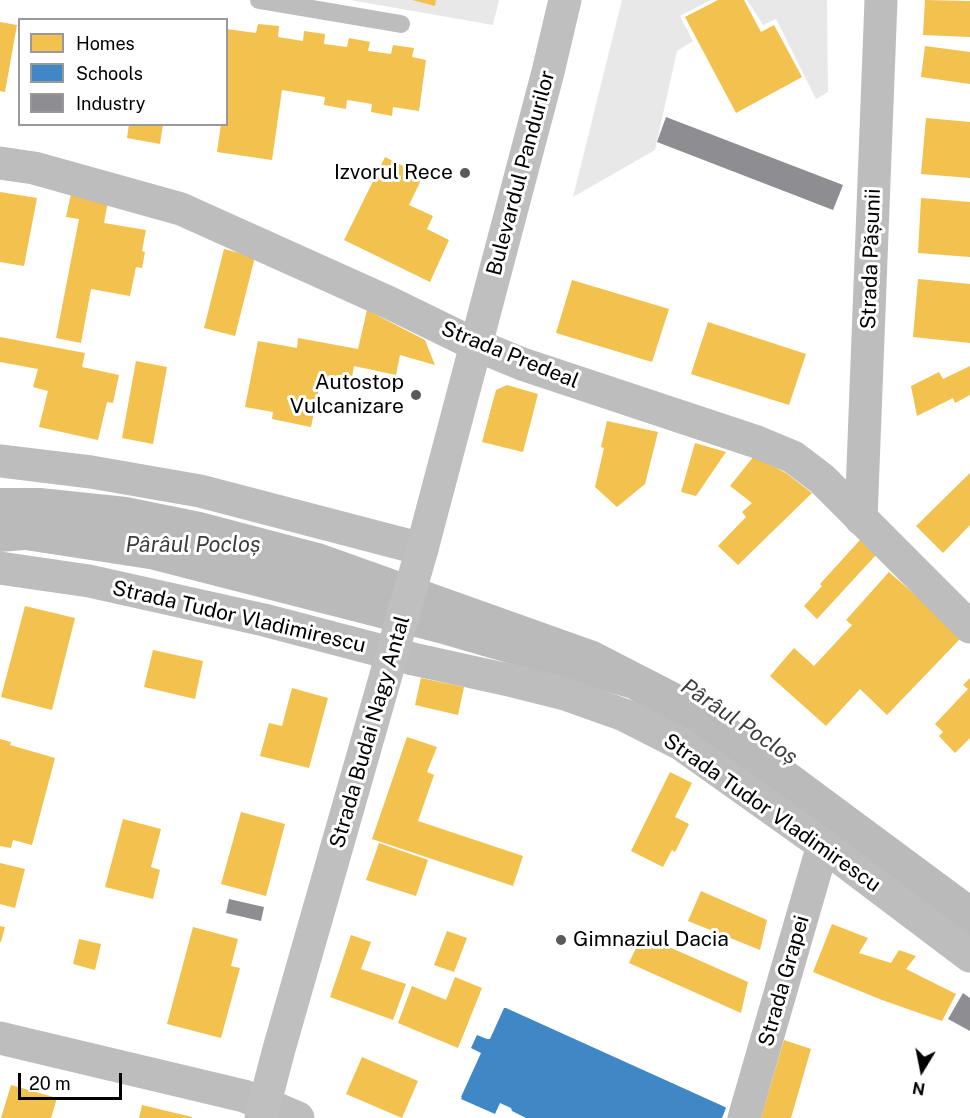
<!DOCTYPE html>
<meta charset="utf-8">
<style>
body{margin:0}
#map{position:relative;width:970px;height:1118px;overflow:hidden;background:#fff;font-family:"Public Sans",sans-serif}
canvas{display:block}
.legend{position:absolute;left:18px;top:18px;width:210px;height:108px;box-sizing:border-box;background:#fff;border:2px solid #999;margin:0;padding:8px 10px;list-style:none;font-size:18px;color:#000}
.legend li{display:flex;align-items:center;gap:12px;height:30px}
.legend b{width:30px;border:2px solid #999}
.north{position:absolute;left:892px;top:1040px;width:60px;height:60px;-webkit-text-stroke:4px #fff;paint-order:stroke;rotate:190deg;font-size:16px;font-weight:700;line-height:24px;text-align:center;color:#000}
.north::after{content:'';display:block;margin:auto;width:21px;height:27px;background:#000;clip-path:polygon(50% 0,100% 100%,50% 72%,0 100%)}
.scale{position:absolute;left:18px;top:1073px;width:104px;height:27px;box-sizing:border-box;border:3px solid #000;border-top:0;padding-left:8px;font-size:18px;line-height:21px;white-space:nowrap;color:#000;-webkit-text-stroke:4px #fff;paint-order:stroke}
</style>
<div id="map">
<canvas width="970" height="1118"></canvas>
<ul class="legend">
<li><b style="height:16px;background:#f2c14e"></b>Homes</li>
<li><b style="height:16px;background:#3f88c5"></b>Schools</li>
<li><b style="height:16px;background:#8d8d92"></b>Industry</li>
</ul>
<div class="north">N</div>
<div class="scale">20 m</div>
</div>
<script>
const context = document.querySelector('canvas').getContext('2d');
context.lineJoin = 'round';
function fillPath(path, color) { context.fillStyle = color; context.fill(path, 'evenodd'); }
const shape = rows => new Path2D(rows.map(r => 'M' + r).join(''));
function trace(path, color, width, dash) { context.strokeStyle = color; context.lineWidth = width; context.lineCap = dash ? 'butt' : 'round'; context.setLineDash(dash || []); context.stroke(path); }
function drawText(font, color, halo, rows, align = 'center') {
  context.font = font + ' "Public Sans",sans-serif'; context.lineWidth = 6; context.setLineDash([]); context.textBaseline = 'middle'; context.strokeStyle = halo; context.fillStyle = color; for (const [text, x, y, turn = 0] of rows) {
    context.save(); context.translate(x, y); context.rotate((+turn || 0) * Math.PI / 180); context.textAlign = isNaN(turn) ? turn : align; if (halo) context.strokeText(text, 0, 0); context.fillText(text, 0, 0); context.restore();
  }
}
fillPath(shape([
 [350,0,499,0,493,25],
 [622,0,711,0,680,16,693,41,677,51,655,150,573,197],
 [747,0,827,0,828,92,816,99,776,19,763,25]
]), '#e8e8e8');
fillPath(shape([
 [0,488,41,488,127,497,201,512,323,544,598,642,701,695,738,721,970,893,970,944,706,746,628,698,438,643,149,569,25,550,0,552]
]), '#bababa');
fillPath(shape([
 [412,0,436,0,435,6],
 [718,0,744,0,761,32,774,25,802,77,736,113,685,17],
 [925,0,970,1,970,37,923,35],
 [0,22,17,25,5,92,0,91],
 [258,24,279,26,278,37,303,41,304,31,325,34,324,44,347,47,349,38,370,42,368,51,391,54,393,45,414,48,412,57,426,60,419,111,393,107,392,116,371,112,372,104,347,100,346,109,324,105,325,97,282,90,272,160,217,152,221,124,226,124,226,29,256,33],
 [925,46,970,52,970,84,921,77],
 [926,118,970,122,970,178,921,174],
 [129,124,163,124,160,144,127,138],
 [385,157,423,176,409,205,433,216,427,229,449,240,430,282,344,240],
 [0,192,37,198,24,266,0,262],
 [71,194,108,201,104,223,146,230,142,251,145,252,142,268,136,267,130,296,91,289,81,343,56,338,79,219,66,217],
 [921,198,970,202,970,257,918,253],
 [224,249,255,257,235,336,204,328],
 [918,279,970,284,970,343,913,337],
 [572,280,669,309,652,362,556,333],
 [367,310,425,340,435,365,400,355,396,375,354,366,350,389,320,383,311,427,272,419,273,412,245,407,258,341,297,348,298,338,358,349],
 [708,322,806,354,789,405,691,374],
 [0,337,85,353,82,367,119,375,113,403,107,402,98,440,39,427,48,391,33,387,38,369,0,362],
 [136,361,167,367,153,444,122,438],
 [970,366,970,395,955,403,953,398,917,416,911,386,939,372,943,379],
 [507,385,538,394,523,452,482,442,496,390],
 [607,421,658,432,645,484,617,507,595,487,604,448,601,447],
 [695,443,726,452,696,496,681,492],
 [754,456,786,473,812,493,738,565,718,546,746,517,742,512,752,503,730,486],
 [970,473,970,525,943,553,916,526],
 [860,540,876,555,817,619,804,606,822,586,820,584],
 [889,572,931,609,960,639,887,715,860,689,826,726,770,676,794,648,814,666,852,625,846,620],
 [25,606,75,618,52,710,1,697],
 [153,650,203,661,195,699,144,687],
 [421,678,464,687,458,715,415,705],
 [970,678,970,738,955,753,939,736,943,732,935,724,968,689,963,685],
 [292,688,328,698,309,768,260,756,269,723,282,726],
 [407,737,437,747,427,772,434,775,418,821,523,856,513,886,372,839],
 [0,739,11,742,10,745,55,758,32,845,13,840,11,848,0,846],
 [670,772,692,783,675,817,689,824,675,852,672,850,663,867,631,851],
 [241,812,285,824,266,896,221,884],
 [123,819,161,829,151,867,160,870,153,899,105,887],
 [379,843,428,860,416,896,366,880],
 [0,863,25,869,15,908,0,904],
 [701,891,767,920,760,950,688,921],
 [832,924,868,938,859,953,891,963,899,950,916,956,906,969,956,994,942,1021,882,1000,813,972],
 [0,926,5,927,1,942,0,942],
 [193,927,238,939,231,966,240,968,221,1038,167,1024],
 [447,931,467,938,454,972,434,965],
 [351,935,371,942,361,969,406,984,393,1020,330,997],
 [642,935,748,982,741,1013,629,963],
 [79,939,101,944,95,970,73,964],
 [455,977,482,988,458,1048,398,1023,412,986,446,1000],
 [784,1040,811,1049,791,1118,761,1118],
 [362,1057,418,1081,402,1118,346,1094],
 [11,1085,57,1098,51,1118,1,1118],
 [142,1105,192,1117,192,1118,139,1118]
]), '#f2c14e');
fillPath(shape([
 [504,1008,506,1008,725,1107,726,1108,722,1118,526,1118,512,1111,511,1108,500,1103,495,1114,461,1099,462,1097,461,1097,481,1053,471,1048,477,1035,487,1039,490,1039]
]), '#3f88c5');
fillPath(shape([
 [666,117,843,185,833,210,657,142],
 [229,899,264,907,261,921,226,913],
 [963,993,970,998,970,1031,948,1019]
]), '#8d8d92');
trace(shape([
 [259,0,401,24]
]), '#bdbdbd', 18);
trace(shape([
 [0,461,91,472,200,491,422,549],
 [861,519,881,0],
 [0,568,89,581,264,620,413,659,513,681,565,694,624,715,681,744,719,771,823,845,970,956],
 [0,1038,244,1096,265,1104,298,1118],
 [744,1118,823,845]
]), '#bdbdbd', 33);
trace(shape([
 [0,163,34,168,181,209,390,303,476,345,522,364,757,442,793,457,822,479,970,627]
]), '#bdbdbd', 33);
trace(shape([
 [261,1118,279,1049,422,549,548,72,565,0]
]), '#bfbfbf', 33);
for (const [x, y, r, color] of [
 [465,173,6,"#595959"],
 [416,395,6,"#595959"],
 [561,940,6,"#595959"]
]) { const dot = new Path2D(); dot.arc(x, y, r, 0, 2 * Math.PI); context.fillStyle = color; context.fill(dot); trace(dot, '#fff', 2); }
drawText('21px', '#000', '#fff', [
 ["Izvorul Rece",453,173],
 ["Autostop",404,383],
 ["Vulcanizare",404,407],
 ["Gimnaziul Dacia",573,940,"left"]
], 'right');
drawText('21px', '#000', '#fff', [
 ["Bulevardul Pandurilor",521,173,-75],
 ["Strada Pășunii",871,259,-88],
 ["Strada Predeal",510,355,22],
 ["Strada Tudor Vladimirescu",239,617,13],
 ["Strada Budai Nagy Antal",370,732,-74],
 ["Strada Tudor Vladimirescu",772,813,35],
 ["Strada Grapei",784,981,-74]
]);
drawText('italic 22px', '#3d3d3d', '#fff', [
 ["Pârâul Pocloș",193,545],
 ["Pârâul Pocloș",739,722,34]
]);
</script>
